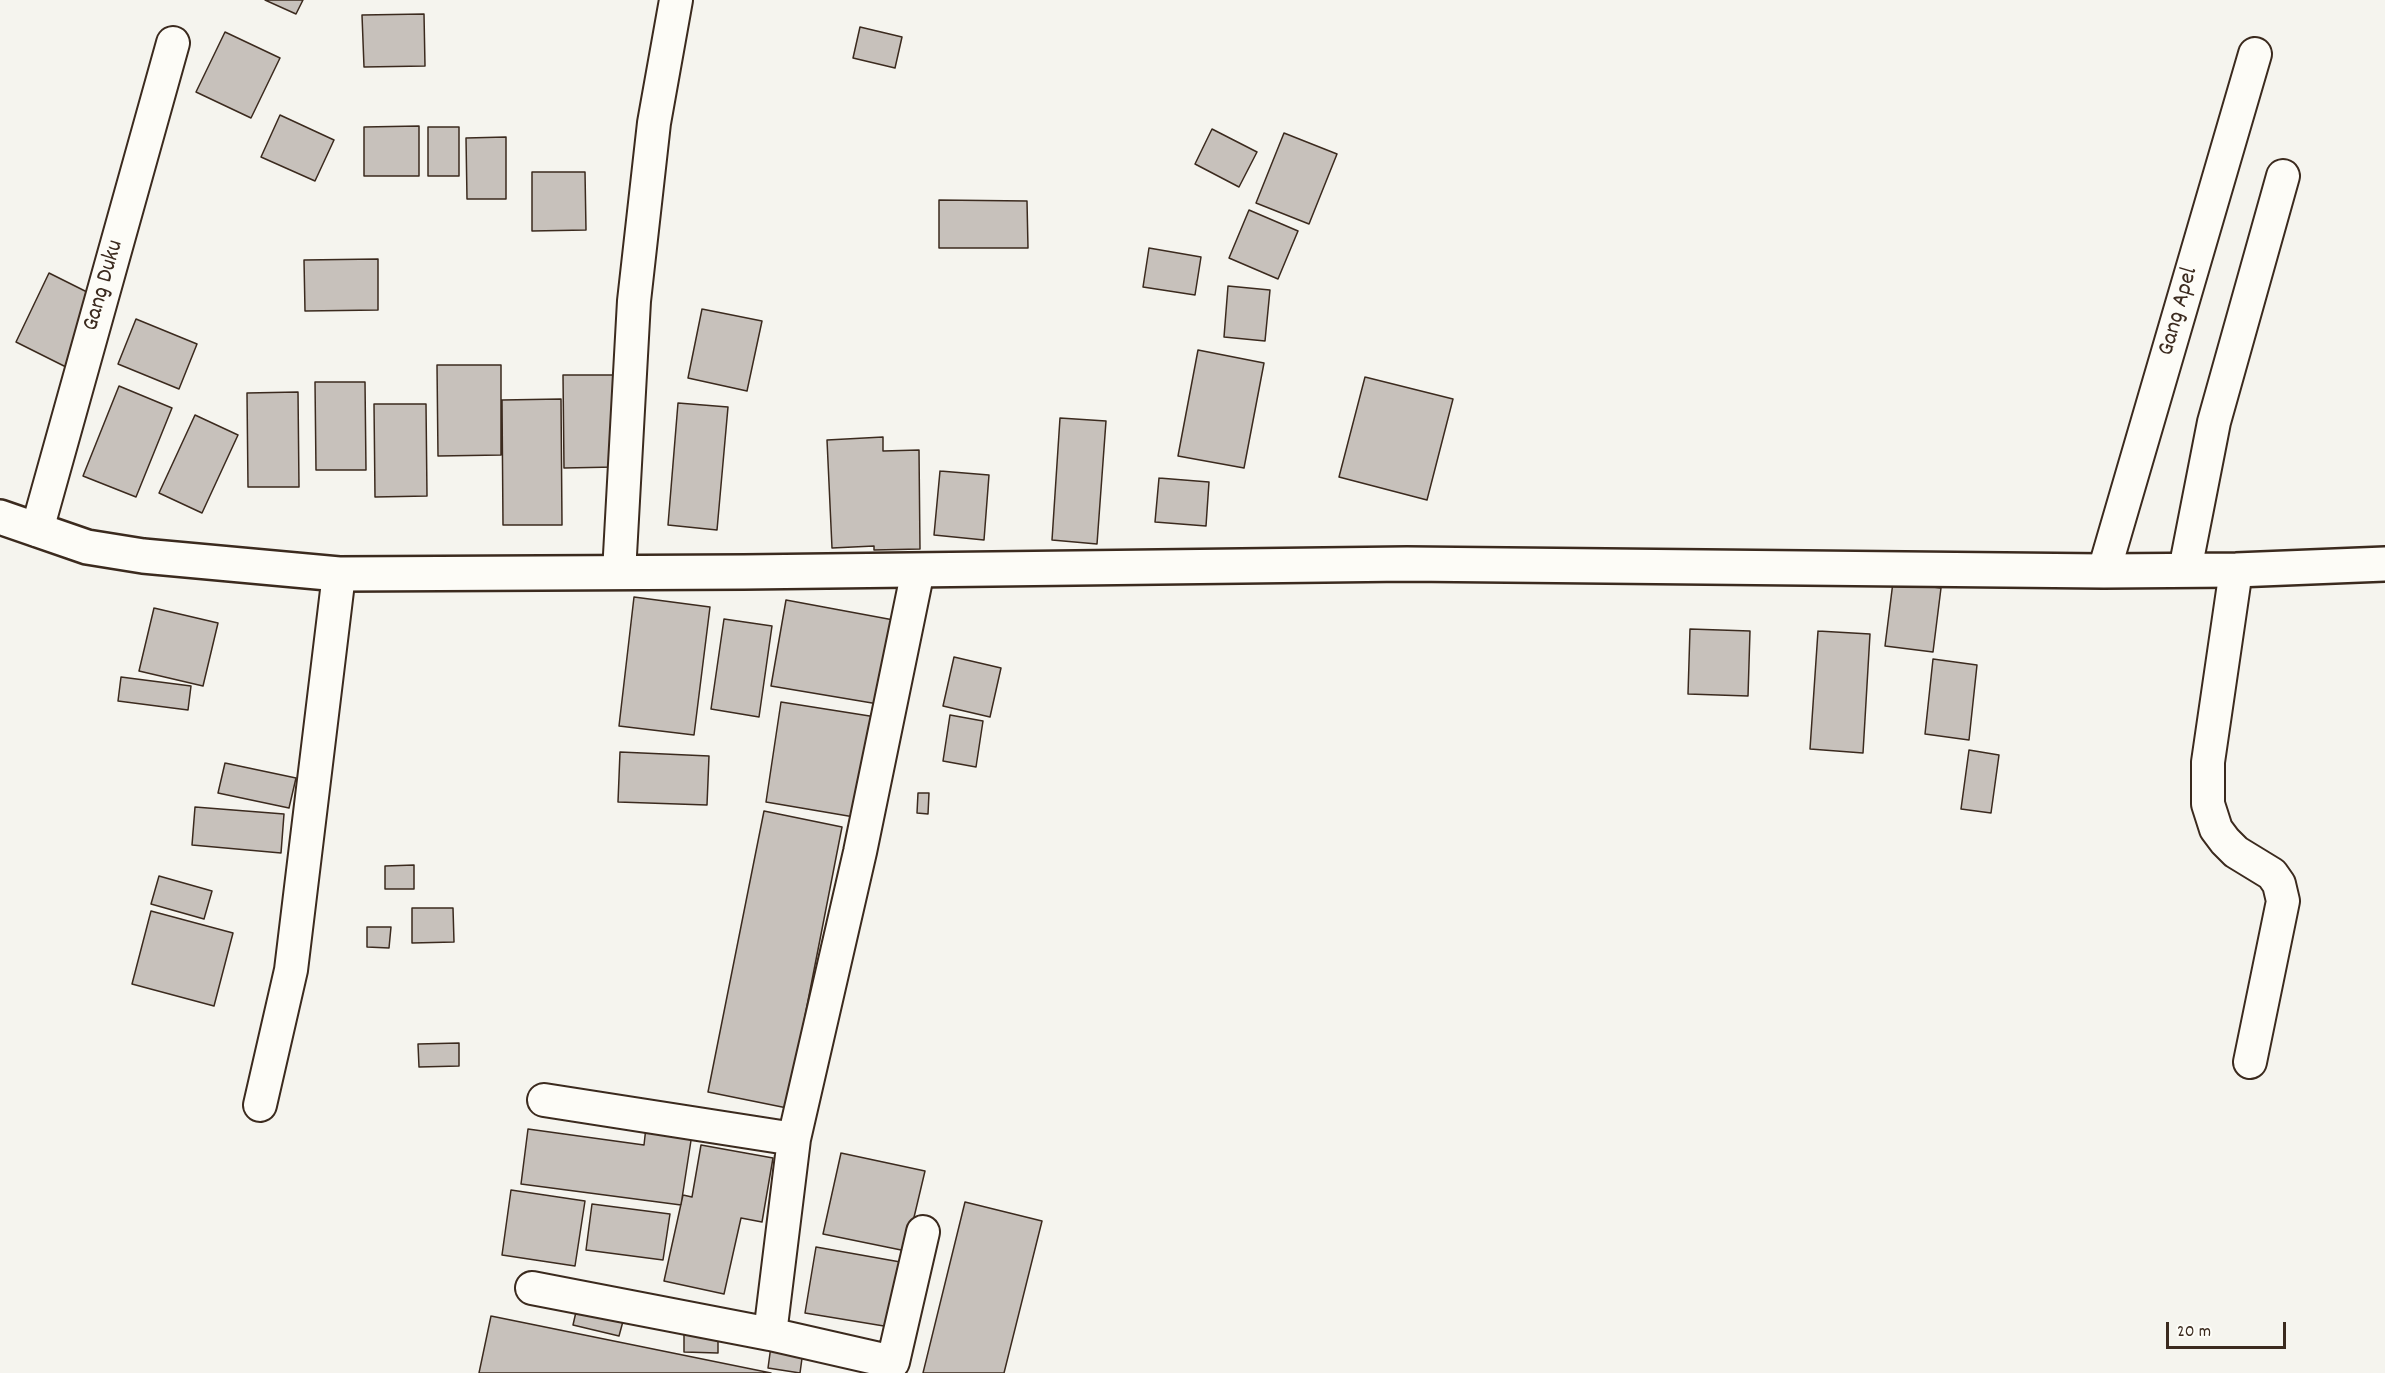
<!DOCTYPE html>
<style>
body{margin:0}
#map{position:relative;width:2385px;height:1373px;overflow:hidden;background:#f5f4ee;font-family:Dekko,sans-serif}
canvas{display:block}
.scale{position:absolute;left:2166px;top:1322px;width:120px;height:27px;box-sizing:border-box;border:3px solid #3b2a1e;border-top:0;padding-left:8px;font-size:18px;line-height:21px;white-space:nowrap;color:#3b2a1e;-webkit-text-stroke:4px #fdfcf7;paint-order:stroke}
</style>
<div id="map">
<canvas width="2385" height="1373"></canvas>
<div class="scale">20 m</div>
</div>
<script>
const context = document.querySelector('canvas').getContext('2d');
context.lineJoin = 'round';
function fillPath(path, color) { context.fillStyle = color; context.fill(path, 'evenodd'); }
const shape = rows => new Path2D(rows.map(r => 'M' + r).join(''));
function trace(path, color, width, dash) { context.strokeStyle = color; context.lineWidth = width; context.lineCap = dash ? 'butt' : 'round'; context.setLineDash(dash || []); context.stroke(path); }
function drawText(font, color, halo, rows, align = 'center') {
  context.font = font + ' Dekko,sans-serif'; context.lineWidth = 4.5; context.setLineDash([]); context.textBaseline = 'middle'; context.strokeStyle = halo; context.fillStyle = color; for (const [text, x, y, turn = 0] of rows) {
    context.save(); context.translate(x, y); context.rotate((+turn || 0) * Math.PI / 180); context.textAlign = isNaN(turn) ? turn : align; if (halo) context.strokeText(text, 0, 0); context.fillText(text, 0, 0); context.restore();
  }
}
const building = shape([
 [265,0,303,0,296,14,265,0],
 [424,14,425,66,364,67,362,15,424,14],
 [860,27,902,37,895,68,853,58,860,27],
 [225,32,280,58,251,118,196,92,225,32],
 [280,115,334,140,315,181,261,157,280,115],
 [419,126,419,176,364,176,364,127,419,126],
 [428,127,459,127,459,176,428,176,428,127],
 [1212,129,1257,152,1239,187,1195,164,1212,129],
 [1284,133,1337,154,1309,224,1256,203,1284,133],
 [506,137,506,199,467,199,466,138,506,137],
 [532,172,585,172,586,230,532,231,532,172],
 [939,200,1027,201,1028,248,939,248,939,200],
 [1249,210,1298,231,1278,279,1229,258,1249,210],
 [1149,248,1201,257,1195,295,1143,287,1149,248],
 [378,259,378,310,305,311,304,260,378,259],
 [49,273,99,298,66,367,16,342,49,273],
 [1228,286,1270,290,1265,341,1224,337,1228,286],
 [702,309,762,321,747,391,688,378,702,309],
 [136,319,197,344,179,389,118,364,136,319],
 [1198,350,1264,363,1244,468,1178,456,1198,350],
 [437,365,501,365,501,455,438,456,437,365],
 [563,375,614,375,615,467,564,468,563,375],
 [1365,377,1453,399,1427,500,1339,477,1365,377],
 [315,382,365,382,366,470,316,470,315,382],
 [119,386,172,408,136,497,83,476,119,386],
 [298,392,299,487,248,487,247,393,298,392],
 [561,399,562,525,503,525,502,400,561,399],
 [678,403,728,407,717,530,668,525,678,403],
 [374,404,426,404,427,496,375,497,374,404],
 [195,415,238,435,202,513,159,493,195,415],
 [1060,418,1106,421,1097,544,1052,540,1060,418],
 [883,437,883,451,919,450,920,549,874,550,874,546,832,548,827,440,883,437],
 [940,471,989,475,984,540,934,535,940,471],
 [1159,478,1209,482,1206,526,1155,522,1159,478],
 [1893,582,1941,588,1933,652,1885,646,1893,582],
 [634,597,710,607,694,735,619,726,634,597],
 [786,600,899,621,884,705,771,686,786,600],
 [154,608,218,623,203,686,139,671,154,608],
 [724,619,772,626,759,717,711,709,724,619],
 [1690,629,1750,631,1748,696,1688,694,1690,629],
 [1818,631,1870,634,1863,753,1810,749,1818,631],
 [954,657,1001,668,990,717,943,706,954,657],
 [1933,659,1977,665,1969,740,1925,734,1933,659],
 [121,677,191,686,188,710,118,701,121,677],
 [781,702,876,717,860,818,766,802,781,702],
 [950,715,983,721,976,767,943,761,950,715],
 [1969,750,1999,755,1991,813,1961,809,1969,750],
 [620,752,709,756,707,805,618,802,620,752],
 [225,763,296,778,289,808,218,793,225,763],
 [918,793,929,793,928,814,917,813,918,793],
 [195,807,284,814,281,853,192,845,195,807],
 [764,811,842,827,787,1108,708,1092,764,811],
 [414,865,414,889,385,889,385,866,414,865],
 [159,876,212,891,204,919,151,904,159,876],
 [412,908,453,908,454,942,412,943,412,908],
 [151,911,233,933,214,1006,132,984,151,911],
 [367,927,391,927,389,948,367,947,367,927],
 [459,1043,459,1066,419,1067,418,1044,459,1043],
 [646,1127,692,1134,681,1205,521,1184,528,1129,644,1145,646,1127],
 [701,1145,773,1158,762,1222,741,1218,724,1294,664,1281,683,1195,692,1197,701,1145],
 [841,1153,925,1171,906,1251,823,1234,841,1153],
 [511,1190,585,1201,575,1266,502,1255,511,1190],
 [965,1202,1042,1221,1004,1373,923,1373,965,1202],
 [592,1204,670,1214,663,1260,586,1250,592,1204],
 [816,1247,906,1263,896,1328,805,1313,816,1247],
 [578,1303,625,1314,619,1336,573,1325,578,1303],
 [491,1316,771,1373,479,1373,491,1316],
 [684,1329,718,1329,718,1353,684,1352,684,1329],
 [771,1346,803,1351,800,1373,768,1368,771,1346]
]);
fillPath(building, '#c7c1bb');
trace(building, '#3b2a1e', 1.5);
const minor = shape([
 [37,530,173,43],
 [2185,570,2214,422,2283,176],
 [2236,570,2208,762,2208,804,2216,829,2225,841,2236,852,2272,874,2279,884,2283,901,2250,1062],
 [2104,571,2255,54],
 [619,573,634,301,654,123,676,0],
 [544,1100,794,1139],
 [260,1105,291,970,339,574],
 [532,1288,770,1334,893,1362,923,1232],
 [770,1334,794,1139,860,852,918,570]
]);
const tertiary = shape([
 [0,517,87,547,143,556,339,574,744,572,1407,564,2104,571,2236,570,2385,564]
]);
trace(minor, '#3b2a1e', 36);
trace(tertiary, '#3b2a1e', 38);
trace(minor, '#fdfcf7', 32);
trace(tertiary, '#fdfcf7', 33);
drawText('24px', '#3b2a1e', '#fdfcf7', [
 ["Gang Duku",105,286,-74],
 ["Gang Apel",2180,312,-74]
]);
</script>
